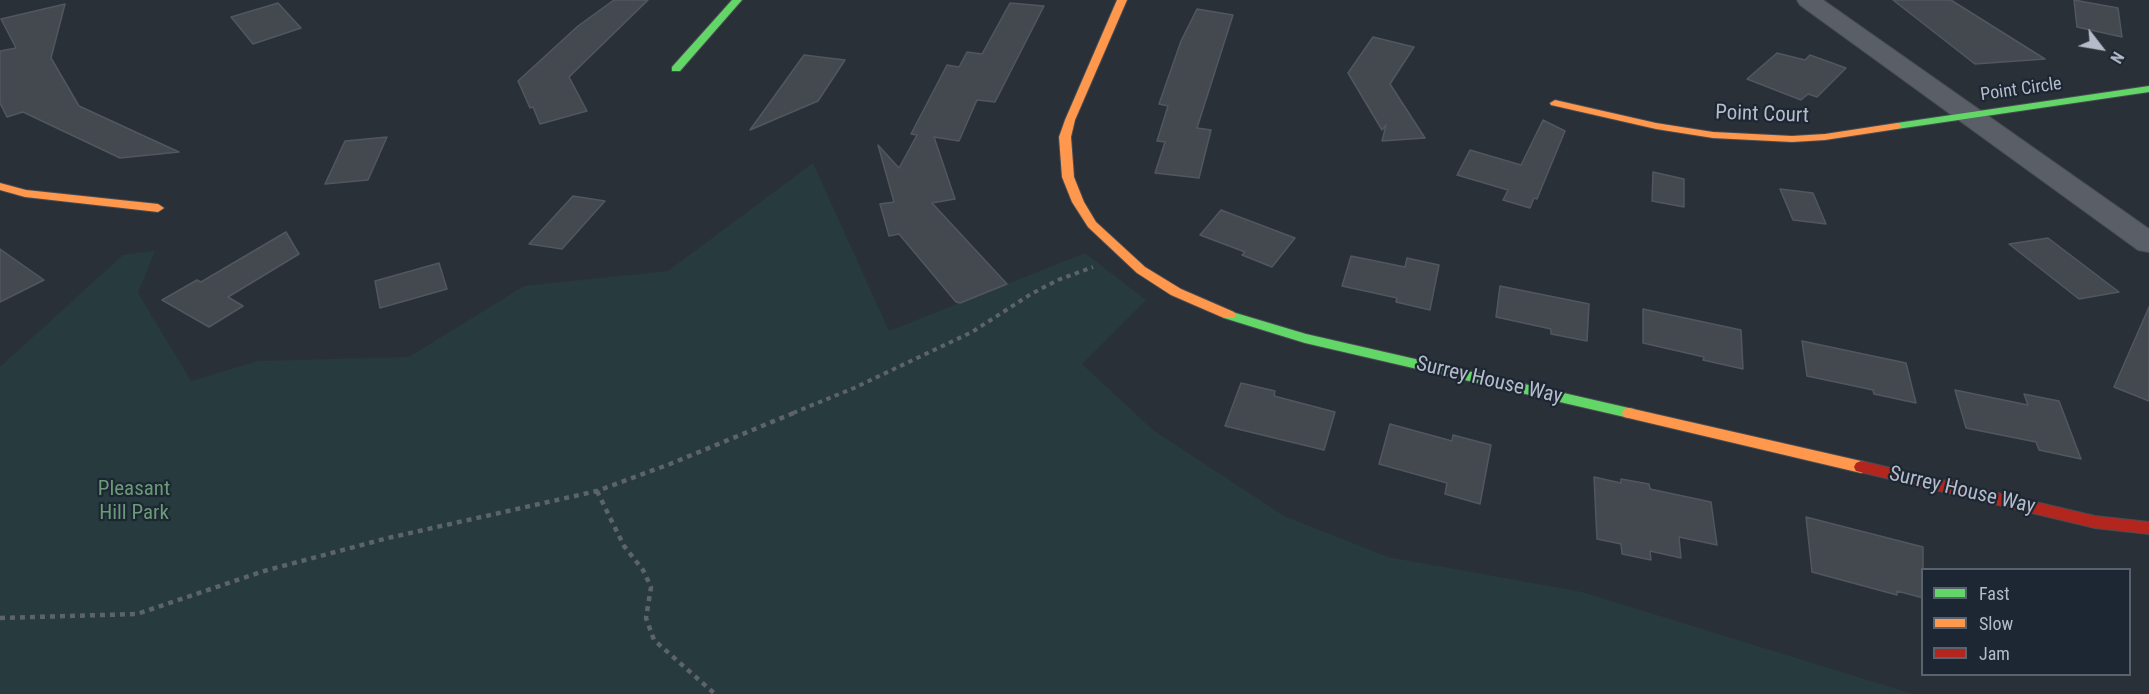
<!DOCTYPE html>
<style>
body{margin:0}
#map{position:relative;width:2149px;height:694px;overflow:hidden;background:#2a3038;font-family:"Roboto Condensed",sans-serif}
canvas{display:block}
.legend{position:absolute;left:1921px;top:568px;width:210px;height:108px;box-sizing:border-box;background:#1d2633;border:2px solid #59626f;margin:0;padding:8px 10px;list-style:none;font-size:18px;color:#b4bcc9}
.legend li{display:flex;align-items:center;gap:12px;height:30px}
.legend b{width:30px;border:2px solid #59626f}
.north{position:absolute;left:2071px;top:18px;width:60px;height:60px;-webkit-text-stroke:4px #1d2633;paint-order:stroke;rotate:121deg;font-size:16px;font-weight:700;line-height:24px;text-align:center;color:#b4bcc9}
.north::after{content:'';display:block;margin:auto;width:21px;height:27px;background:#b4bcc9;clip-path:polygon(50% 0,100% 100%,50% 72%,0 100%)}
</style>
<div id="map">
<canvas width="2149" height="694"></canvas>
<ul class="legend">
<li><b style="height:8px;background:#63d668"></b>Fast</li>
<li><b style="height:8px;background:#ff974d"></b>Slow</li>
<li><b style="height:8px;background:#b3261e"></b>Jam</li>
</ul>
<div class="north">N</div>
</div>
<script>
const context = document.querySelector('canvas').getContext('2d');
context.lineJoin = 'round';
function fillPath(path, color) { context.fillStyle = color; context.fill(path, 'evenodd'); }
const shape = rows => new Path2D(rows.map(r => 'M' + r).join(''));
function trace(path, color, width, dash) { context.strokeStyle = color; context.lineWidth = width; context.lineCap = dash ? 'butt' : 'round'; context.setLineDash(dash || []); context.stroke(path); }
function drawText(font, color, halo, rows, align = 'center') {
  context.font = font + ' "Roboto Condensed",sans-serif'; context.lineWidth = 4.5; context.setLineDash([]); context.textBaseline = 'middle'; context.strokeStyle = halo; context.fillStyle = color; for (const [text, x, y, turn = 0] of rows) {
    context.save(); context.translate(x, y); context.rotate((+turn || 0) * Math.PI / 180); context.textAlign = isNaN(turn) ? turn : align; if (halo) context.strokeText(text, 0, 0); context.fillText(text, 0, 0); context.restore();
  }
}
fillPath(shape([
 [813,163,889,331,1085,253,1146,300,1082,364,1153,430,1284,516,1388,557,1582,592,1913,694,0,694,0,367,123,255,155,251,138,293,191,381,258,361,409,357,524,286,668,271]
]), '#273a3e');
const building = shape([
 [614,0,648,0,569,77,587,111,540,124,533,107,530,108,518,81,578,26,614,0],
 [1893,0,1951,0,2045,59,1975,64,1893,0],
 [2074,0,2118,8,2122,37,2077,27,2074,0],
 [278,3,301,28,253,44,231,17,278,3],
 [1010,3,1044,6,995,102,977,100,959,141,934,137,955,199,932,203,1007,284,960,303,956,302,899,234,889,236,880,204,894,202,878,145,899,168,917,135,911,134,947,65,959,67,967,52,982,54,1010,3],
 [65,4,51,58,79,106,179,152,120,158,23,112,7,117,0,103,0,51,16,48,1,19,65,4],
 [1197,9,1233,15,1197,128,1211,130,1199,178,1155,173,1165,142,1157,141,1168,106,1159,104,1181,41,1197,9],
 [1373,37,1414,47,1390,84,1425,138,1382,141,1386,125,1382,130,1348,73,1373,37],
 [1777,53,1805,60,1810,55,1846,68,1817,97,1808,94,1801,100,1747,79,1777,53],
 [804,55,845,60,818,101,750,130,804,55],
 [1543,120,1565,131,1537,199,1534,198,1530,208,1503,200,1508,190,1457,175,1470,150,1521,165,1543,120],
 [387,137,368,180,325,184,345,141,387,137],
 [1653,172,1684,179,1684,207,1652,201,1653,172],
 [1780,189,1813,193,1826,224,1793,220,1780,189],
 [573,196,605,201,562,249,529,244,573,196],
 [1221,210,1295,238,1272,267,1242,255,1245,252,1200,235,1221,210],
 [286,232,299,254,228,297,243,306,209,327,162,300,197,280,201,282,286,232],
 [2048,238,2119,292,2079,299,2009,244,2048,238],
 [0,249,44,280,0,302,0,249],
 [1351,256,1405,267,1407,258,1439,265,1430,310,1396,302,1397,298,1342,286,1351,256],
 [439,263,447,289,380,308,375,281,439,263],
 [1500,286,1589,304,1587,341,1551,334,1551,329,1496,317,1500,286],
 [2149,307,2149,401,2114,387,2149,307],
 [1643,309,1741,330,1743,369,1703,360,1704,357,1643,343,1643,309],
 [1802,341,1906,363,1916,403,1874,394,1873,390,1807,376,1802,341],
 [1241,383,1275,391,1274,396,1335,412,1324,450,1225,426,1241,383],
 [1955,390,2028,405,2024,394,2059,401,2081,459,2039,450,2036,442,1966,428,1955,390],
 [1390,424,1452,441,1453,435,1491,445,1480,504,1445,494,1447,483,1379,464,1390,424],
 [1594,477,1621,483,1621,479,1649,484,1650,489,1711,502,1717,545,1679,537,1681,558,1650,551,1651,560,1622,554,1621,544,1597,539,1594,477],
 [1806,517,1923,547,1923,598,1897,591,1897,595,1812,572,1806,517]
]);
fillPath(building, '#444950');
trace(building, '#52575f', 1.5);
const street = shape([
 [1797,0,1823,0,2149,229,2149,252,2138,250,1800,5,1797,0]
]);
const fast = shape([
 [732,0,742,0,680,71,672,71,672,67,732,0],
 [2149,86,2149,92,1897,129,1892,126,1897,123,2149,86],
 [1229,311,1306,334,1629,408,1634,409,1636,413,1634,417,1629,418,1305,343,1224,318,1222,315,1224,312,1229,311]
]);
const slow = shape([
 [1117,0,1127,0,1075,120,1071,137,1074,177,1084,202,1096,222,1145,267,1181,289,1234,312,1236,315,1234,318,1224,318,1171,295,1137,273,1088,227,1072,202,1062,177,1059,137,1065,120,1117,0],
 [1555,100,1656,123,1713,132,1792,136,1825,134,1897,123,1902,126,1897,129,1825,140,1792,142,1713,138,1656,129,1551,105,1550,103,1555,100],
 [0,183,26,190,158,204,164,208,158,212,25,197,0,190,0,183],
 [1629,408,1861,461,1866,463,1868,467,1866,471,1861,473,1624,417,1622,413,1624,409,1629,408]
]);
const jam = shape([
 [1861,461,2095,516,2149,522,2149,534,2095,528,1856,471,1854,467,1856,463,1861,461]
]);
trace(street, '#484c53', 2);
trace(fast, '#484c53', 2);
trace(slow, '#484c53', 2);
trace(jam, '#484c53', 2);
trace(shape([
 [793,413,854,388,972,332,1031,294,1058,280,1093,267]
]), '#5d636a', 4, [4.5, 4.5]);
trace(shape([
 [597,491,624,546,643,570,651,587,646,618,654,640,715,694],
 [0,618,137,614,264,571,388,538,597,491,670,464,796,412]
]), '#5d636a', 4.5, [5, 5]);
fillPath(street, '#5a5e66');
fillPath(fast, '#63d668');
fillPath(slow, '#ff974d');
fillPath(jam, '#b3261e');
drawText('18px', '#b4bcc9', '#1d2633', [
 ["Point Circle",2021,90,-8]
]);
drawText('21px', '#b4bcc9', '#1d2633', [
 ["Point Court",1762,115,2],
 ["Surrey House Way",1489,381,13],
 ["Surrey House Way",1962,491,13]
]);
drawText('21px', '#6b9a76', '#1d2633', [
 ["Pleasant",134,490],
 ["Hill Park",134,514]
]);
</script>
